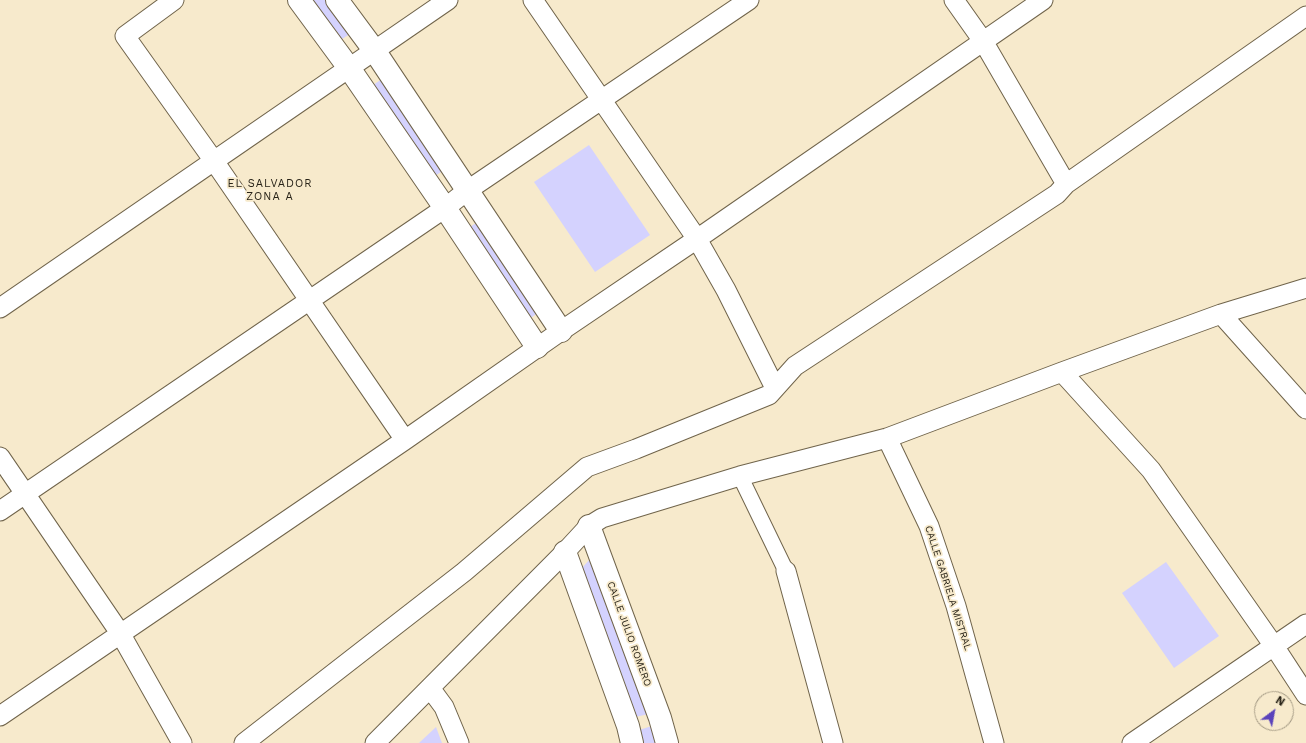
<!DOCTYPE html>
<style>
body{margin:0}
#map{position:relative;width:1306px;height:743px;overflow:hidden;background:#f7eacc;font-family:"Work Sans",sans-serif}
canvas{display:block}
.north{position:absolute;left:1254px;top:691px;width:40px;height:40px;box-sizing:border-box;background:#f7eacc;border:1px solid #a49a84;border-radius:50%;rotate:32deg;font-size:11px;font-weight:700;line-height:16px;text-align:center;color:#272217}
.north::after{content:'';display:block;margin:auto;width:14px;height:18px;background:#5b43bb;clip-path:polygon(50% 0,100% 100%,50% 72%,0 100%)}
</style>
<div id="map">
<canvas width="1306" height="743"></canvas>
<div class="north">N</div>
</div>
<script>
const context = document.querySelector('canvas').getContext('2d');
context.lineJoin = 'round';
function fillPath(path, color) { context.fillStyle = color; context.fill(path, 'evenodd'); }
const shape = rows => new Path2D(rows.map(r => 'M' + r).join(''));
function trace(path, color, width, dash) { context.strokeStyle = color; context.lineWidth = width; context.lineCap = dash ? 'butt' : 'round'; context.setLineDash(dash || []); context.stroke(path); }
function drawText(font, color, halo, rows, align = 'center') {
  context.font = font + ' "Work Sans",sans-serif'; context.lineWidth = 3.5; context.setLineDash([]); context.textBaseline = 'middle'; context.strokeStyle = halo; context.fillStyle = color; for (const [text, x, y, turn = 0] of rows) {
    context.save(); context.translate(x, y); context.rotate((+turn || 0) * Math.PI / 180); context.textAlign = isNaN(turn) ? turn : align; if (halo) context.strokeText(text, 0, 0); context.fillText(text, 0, 0); context.restore();
  }
}
fillPath(shape([
 [313,0,325,0,350,34,342,39],
 [382,79,444,170,435,176,373,85],
 [589,145,650,235,595,272,534,182],
 [479,221,538,313,529,319,470,227],
 [591,558,649,714,635,717,610,642,581,569],
 [1166,562,1219,636,1174,668,1122,593],
 [652,726,657,743,643,743,639,730],
 [436,727,442,743,419,743]
]), '#d4d2fe');
const pedestrian = shape([
 [740,476,786,571]
]);
const minor = shape([
 [174,0,125,36,214,161,405,440],
 [533,0,697,239,726,290,775,388],
 [954,0,983,41,1066,184],
 [0,308,448,0],
 [1221,314,1306,409],
 [1062,372,1151,470,1274,646,1306,695],
 [887,438,929,526,956,606,994,743],
 [0,457,120,633,182,743],
 [0,511,445,208,468,190,749,0],
 [786,571,833,743],
 [430,688,444,707,459,743],
 [0,716,405,440,561,331,697,239,1043,0],
 [244,743,464,572,587,467,636,449,769,395,795,366,1057,194,1066,184,1306,16],
 [375,743,565,552,589,526,602,518,740,476,887,438,1062,372,1221,314,1306,288],
 [1132,743,1306,624]
]);
const tertiary = shape([
 [299,0,349,68,445,208,537,347],
 [337,0,374,50,561,331],
 [589,526,660,718,667,743],
 [565,552,628,726,632,743]
]);
trace(pedestrian, '#70644b', 17);
trace(minor, '#70644b', 21);
trace(tertiary, '#70644b', 24);
trace(pedestrian, '#fff', 15);
trace(minor, '#fff', 19);
trace(tertiary, '#fff', 22);
drawText('10px', '#272217', '#f7eacc', [
 ["CALLE GABRIELA MISTRAL",948,588,72],
 ["CALLE JULIO ROMERO",629,634,70]
]);
context.letterSpacing = '1px';
drawText('11px', '#272217', '#f7eacc', [
 ["EL SALVADOR",270,184],
 ["ZONA A",270,197]
]);
context.letterSpacing = '0px';
</script>
